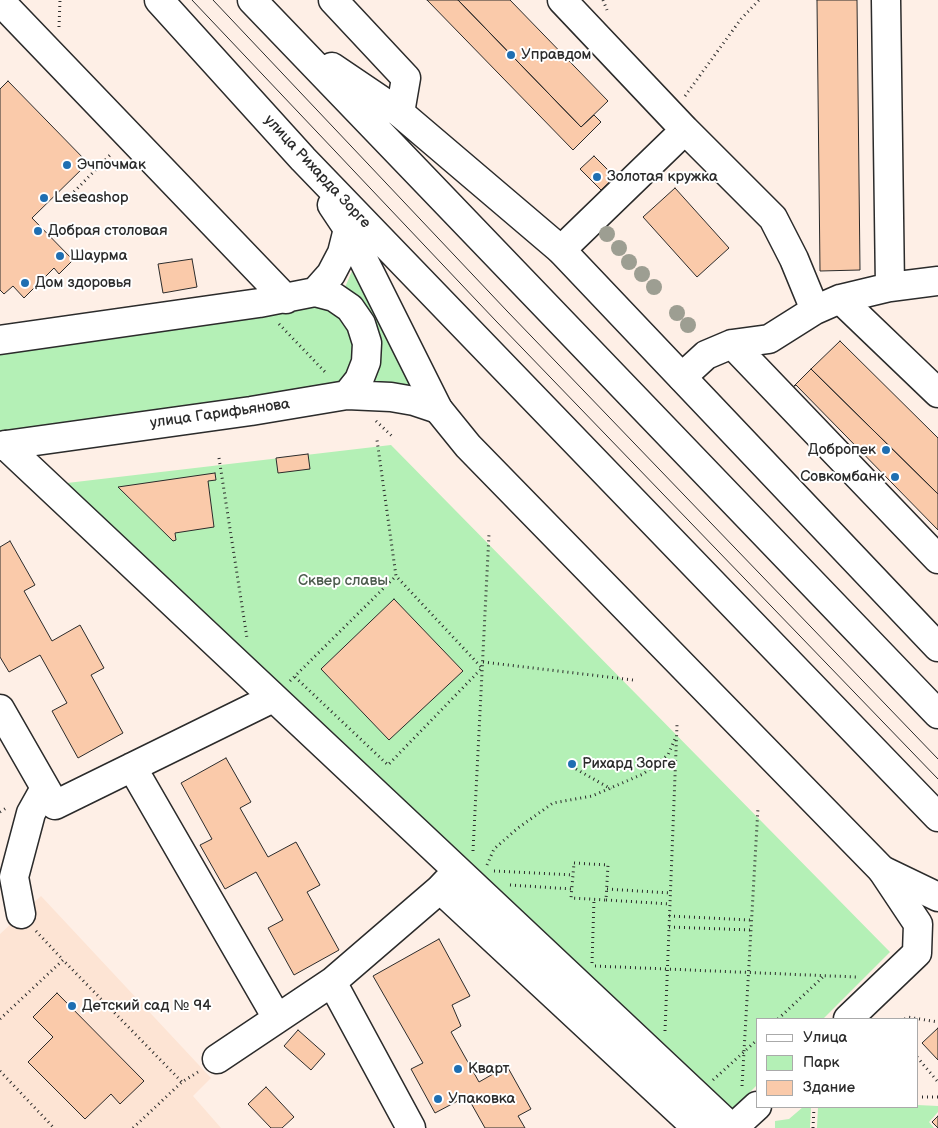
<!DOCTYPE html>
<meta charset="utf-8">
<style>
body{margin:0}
#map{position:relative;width:938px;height:1128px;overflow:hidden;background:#feefe6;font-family:"Balsamiq Sans",sans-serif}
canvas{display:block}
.legend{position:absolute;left:756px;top:1018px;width:162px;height:90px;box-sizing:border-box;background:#fff;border:1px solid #aaa;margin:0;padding:6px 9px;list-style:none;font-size:15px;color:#2b2b2b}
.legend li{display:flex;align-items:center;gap:10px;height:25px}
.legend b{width:25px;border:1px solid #aaa}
</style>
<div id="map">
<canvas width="938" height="1128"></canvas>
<ul class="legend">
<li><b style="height:6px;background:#fff"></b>Улица</li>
<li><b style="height:14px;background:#b4f0b6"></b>Парк</li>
<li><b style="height:14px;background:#facaaa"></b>Здание</li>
</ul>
</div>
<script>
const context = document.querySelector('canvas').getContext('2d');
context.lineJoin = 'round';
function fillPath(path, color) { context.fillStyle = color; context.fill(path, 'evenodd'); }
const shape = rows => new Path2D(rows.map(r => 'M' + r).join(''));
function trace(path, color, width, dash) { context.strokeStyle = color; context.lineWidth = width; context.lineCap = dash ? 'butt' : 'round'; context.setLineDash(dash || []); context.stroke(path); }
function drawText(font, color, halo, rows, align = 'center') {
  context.font = font + ' "Balsamiq Sans",sans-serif'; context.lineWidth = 4; context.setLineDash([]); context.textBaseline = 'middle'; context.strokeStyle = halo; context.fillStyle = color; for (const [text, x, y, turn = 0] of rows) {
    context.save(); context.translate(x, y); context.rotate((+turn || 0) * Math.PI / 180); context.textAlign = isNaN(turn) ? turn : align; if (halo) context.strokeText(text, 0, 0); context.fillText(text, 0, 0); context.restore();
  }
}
fillPath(shape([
 [41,896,211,1078,193,1096,221,1128,0,1128,0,934]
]), '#fde4d4');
fillPath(shape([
 [352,271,414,390,371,388,379,367,340,292,346,285],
 [315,305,328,308,350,323,356,361,341,382,327,387,0,431,0,351],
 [391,445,890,952,823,1019,757,1019,757,1085,729,1113,50,485],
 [917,1105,938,1106,938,1112,929,1122,934,1128,817,1128,818,1107,917,1107],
 [803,1107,811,1107,810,1128,775,1128,775,1121,789,1119]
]), '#b4f0b6');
const building = shape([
 [427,0,458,0,581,127,594,115,601,122,573,150,427,0],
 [458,0,510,0,608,101,581,127,458,0],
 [817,0,857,0,860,270,820,271,817,0],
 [8,81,88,163,32,218,73,260,59,274,54,268,24,298,13,286,4,294,0,290,0,89,8,81],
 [594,156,615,177,601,190,580,169,594,156],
 [675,188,729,248,697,277,643,217,675,188],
 [192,259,197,287,163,293,158,264,192,259],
 [840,341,938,438,938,494,811,369,840,341],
 [811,369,938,494,938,530,796,385,793,387,811,369],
 [308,454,310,469,278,473,276,458,308,454],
 [215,473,216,480,208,481,214,527,175,533,176,540,173,541,118,487,215,473],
 [10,541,35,585,24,591,52,641,80,625,104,668,91,675,123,733,78,758,52,711,67,703,40,655,9,672,0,657,0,547,10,541],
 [394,599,463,671,389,740,321,669,394,599],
 [226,758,251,802,240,808,268,857,296,842,320,885,307,892,339,950,294,975,268,928,283,920,256,872,225,889,200,845,212,839,181,783,226,758],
 [439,939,470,996,452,1005,461,1026,451,1032,479,1082,507,1066,531,1109,518,1116,525,1128,485,1128,467,1096,435,1113,411,1069,423,1063,373,976,439,939],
 [57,993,144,1081,120,1104,111,1094,85,1119,28,1062,53,1037,33,1017,57,993],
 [938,1028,938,1060,922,1043,938,1028],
 [298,1030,325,1054,311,1070,284,1046,298,1030],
 [266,1087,294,1117,282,1128,271,1128,248,1104,266,1087],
 [938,1116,938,1128,932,1122,938,1116]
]);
fillPath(building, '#facaaa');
trace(building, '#2b2b2b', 1);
const minor = shape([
 [333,0,406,78,400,113],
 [886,0,890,287],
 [0,1,286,299],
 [685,130,773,218,794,259,815,310],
 [561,250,685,130,562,0],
 [315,292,334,297,350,308,361,324,367,343,366,362,359,380,347,395],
 [840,299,938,393],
 [0,340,259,303,315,292,331,274,342,253,348,229],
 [732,344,938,559],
 [682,377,706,355,732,344,769,339,815,310,840,299,890,287,938,281],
 [5,445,722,1119,724,1128],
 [0,446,251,411,347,395,391,397,414,401,438,409],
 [0,709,55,805,273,698],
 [132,767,277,1018],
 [457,871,440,889,697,1128],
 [21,914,14,877,31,813,45,788],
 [332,982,440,889],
 [848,1019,917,953,918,924,882,870],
 [217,1059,332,982,411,1128],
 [733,1128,757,1106]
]);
const major = shape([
 [159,0,303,159,938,817],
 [252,0,938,714],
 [332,67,400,113,561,250,938,647],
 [332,205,348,229,438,409,468,446,882,870,938,897]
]);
trace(minor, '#2b2b2b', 31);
trace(major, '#2b2b2b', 31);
trace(shape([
 [603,0,607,10],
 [59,27,60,0],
 [685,96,741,19,759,0],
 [67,199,112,153],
 [279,324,327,374],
 [376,421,394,438],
 [219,458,247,638],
 [483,662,633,680],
 [295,677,388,765,482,668,396,576],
 [290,681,396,576,377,440],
 [576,769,611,789],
 [0,812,8,807],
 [473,851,489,534],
 [574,863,608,865,606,900,571,898,574,863],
 [487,865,494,849,518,828,553,803,592,796,643,774,668,755,675,739],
 [494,871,573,875],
 [510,885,572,889],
 [607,889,670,893],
 [606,900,670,904],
 [669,916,751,920],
 [669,927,751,930],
 [36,931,63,960],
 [592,963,594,899],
 [595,966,856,977],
 [0,1019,63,960,182,1082],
 [778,1019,824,976],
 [905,1019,907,1017,938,1022],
 [665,1031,677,725],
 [917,1057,938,1082],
 [0,1071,54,1128],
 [713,1080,757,1040],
 [742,1086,758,808],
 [917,1097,938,1097],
 [133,1128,182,1082,198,1072],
 [813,1128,814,1107]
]), '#2b2b2b', 3, [1, 4]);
trace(minor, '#fff', 28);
trace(major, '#fff', 28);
trace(shape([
 [192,0,496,321,938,779],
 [213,0,507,311,938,759]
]), '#2b2b2b', 1);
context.fillStyle = '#9d9e92';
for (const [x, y] of [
 [607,234],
 [619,248],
 [629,262],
 [642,274],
 [654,287],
 [677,313],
 [688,325]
]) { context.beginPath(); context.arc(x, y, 8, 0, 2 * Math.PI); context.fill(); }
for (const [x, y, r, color] of [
 [511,55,5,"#1f6fb2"],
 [67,165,5,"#1f6fb2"],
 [597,177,5,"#1f6fb2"],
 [44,198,5,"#1f6fb2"],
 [38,231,5,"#1f6fb2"],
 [60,256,5,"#1f6fb2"],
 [25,283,5,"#1f6fb2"],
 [886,450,5,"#1f6fb2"],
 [895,477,5,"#1f6fb2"],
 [572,764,5,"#1f6fb2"],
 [72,1006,5,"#1f6fb2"],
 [458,1069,5,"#1f6fb2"],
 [438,1099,5,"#1f6fb2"]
]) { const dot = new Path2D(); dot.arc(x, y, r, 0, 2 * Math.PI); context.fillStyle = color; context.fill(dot); trace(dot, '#fff', 2); }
drawText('15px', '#2b2b2b', '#fff', [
 ["Управдом",521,55],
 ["Эчпочмак",77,165],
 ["Золотая кружка",607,177],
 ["Leseashop",54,198],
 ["Добрая столовая",48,231],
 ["Шаурма",70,256],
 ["Дом здоровья",35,283],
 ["Добропек",876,450,"right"],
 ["Совкомбанк",885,477,"right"],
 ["Рихард Зорге",582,764],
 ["Детский сад № 94",82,1006],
 ["Кварт",468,1069],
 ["Упаковка",448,1099]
], 'left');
drawText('15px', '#2b2b2b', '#fff', [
 ["улица Рихарда Зорге",317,172,47],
 ["улица Гарифьянова",220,414,-8]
]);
drawText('15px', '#4d5c4e', '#fff', [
 ["Сквер славы",343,581]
]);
</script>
